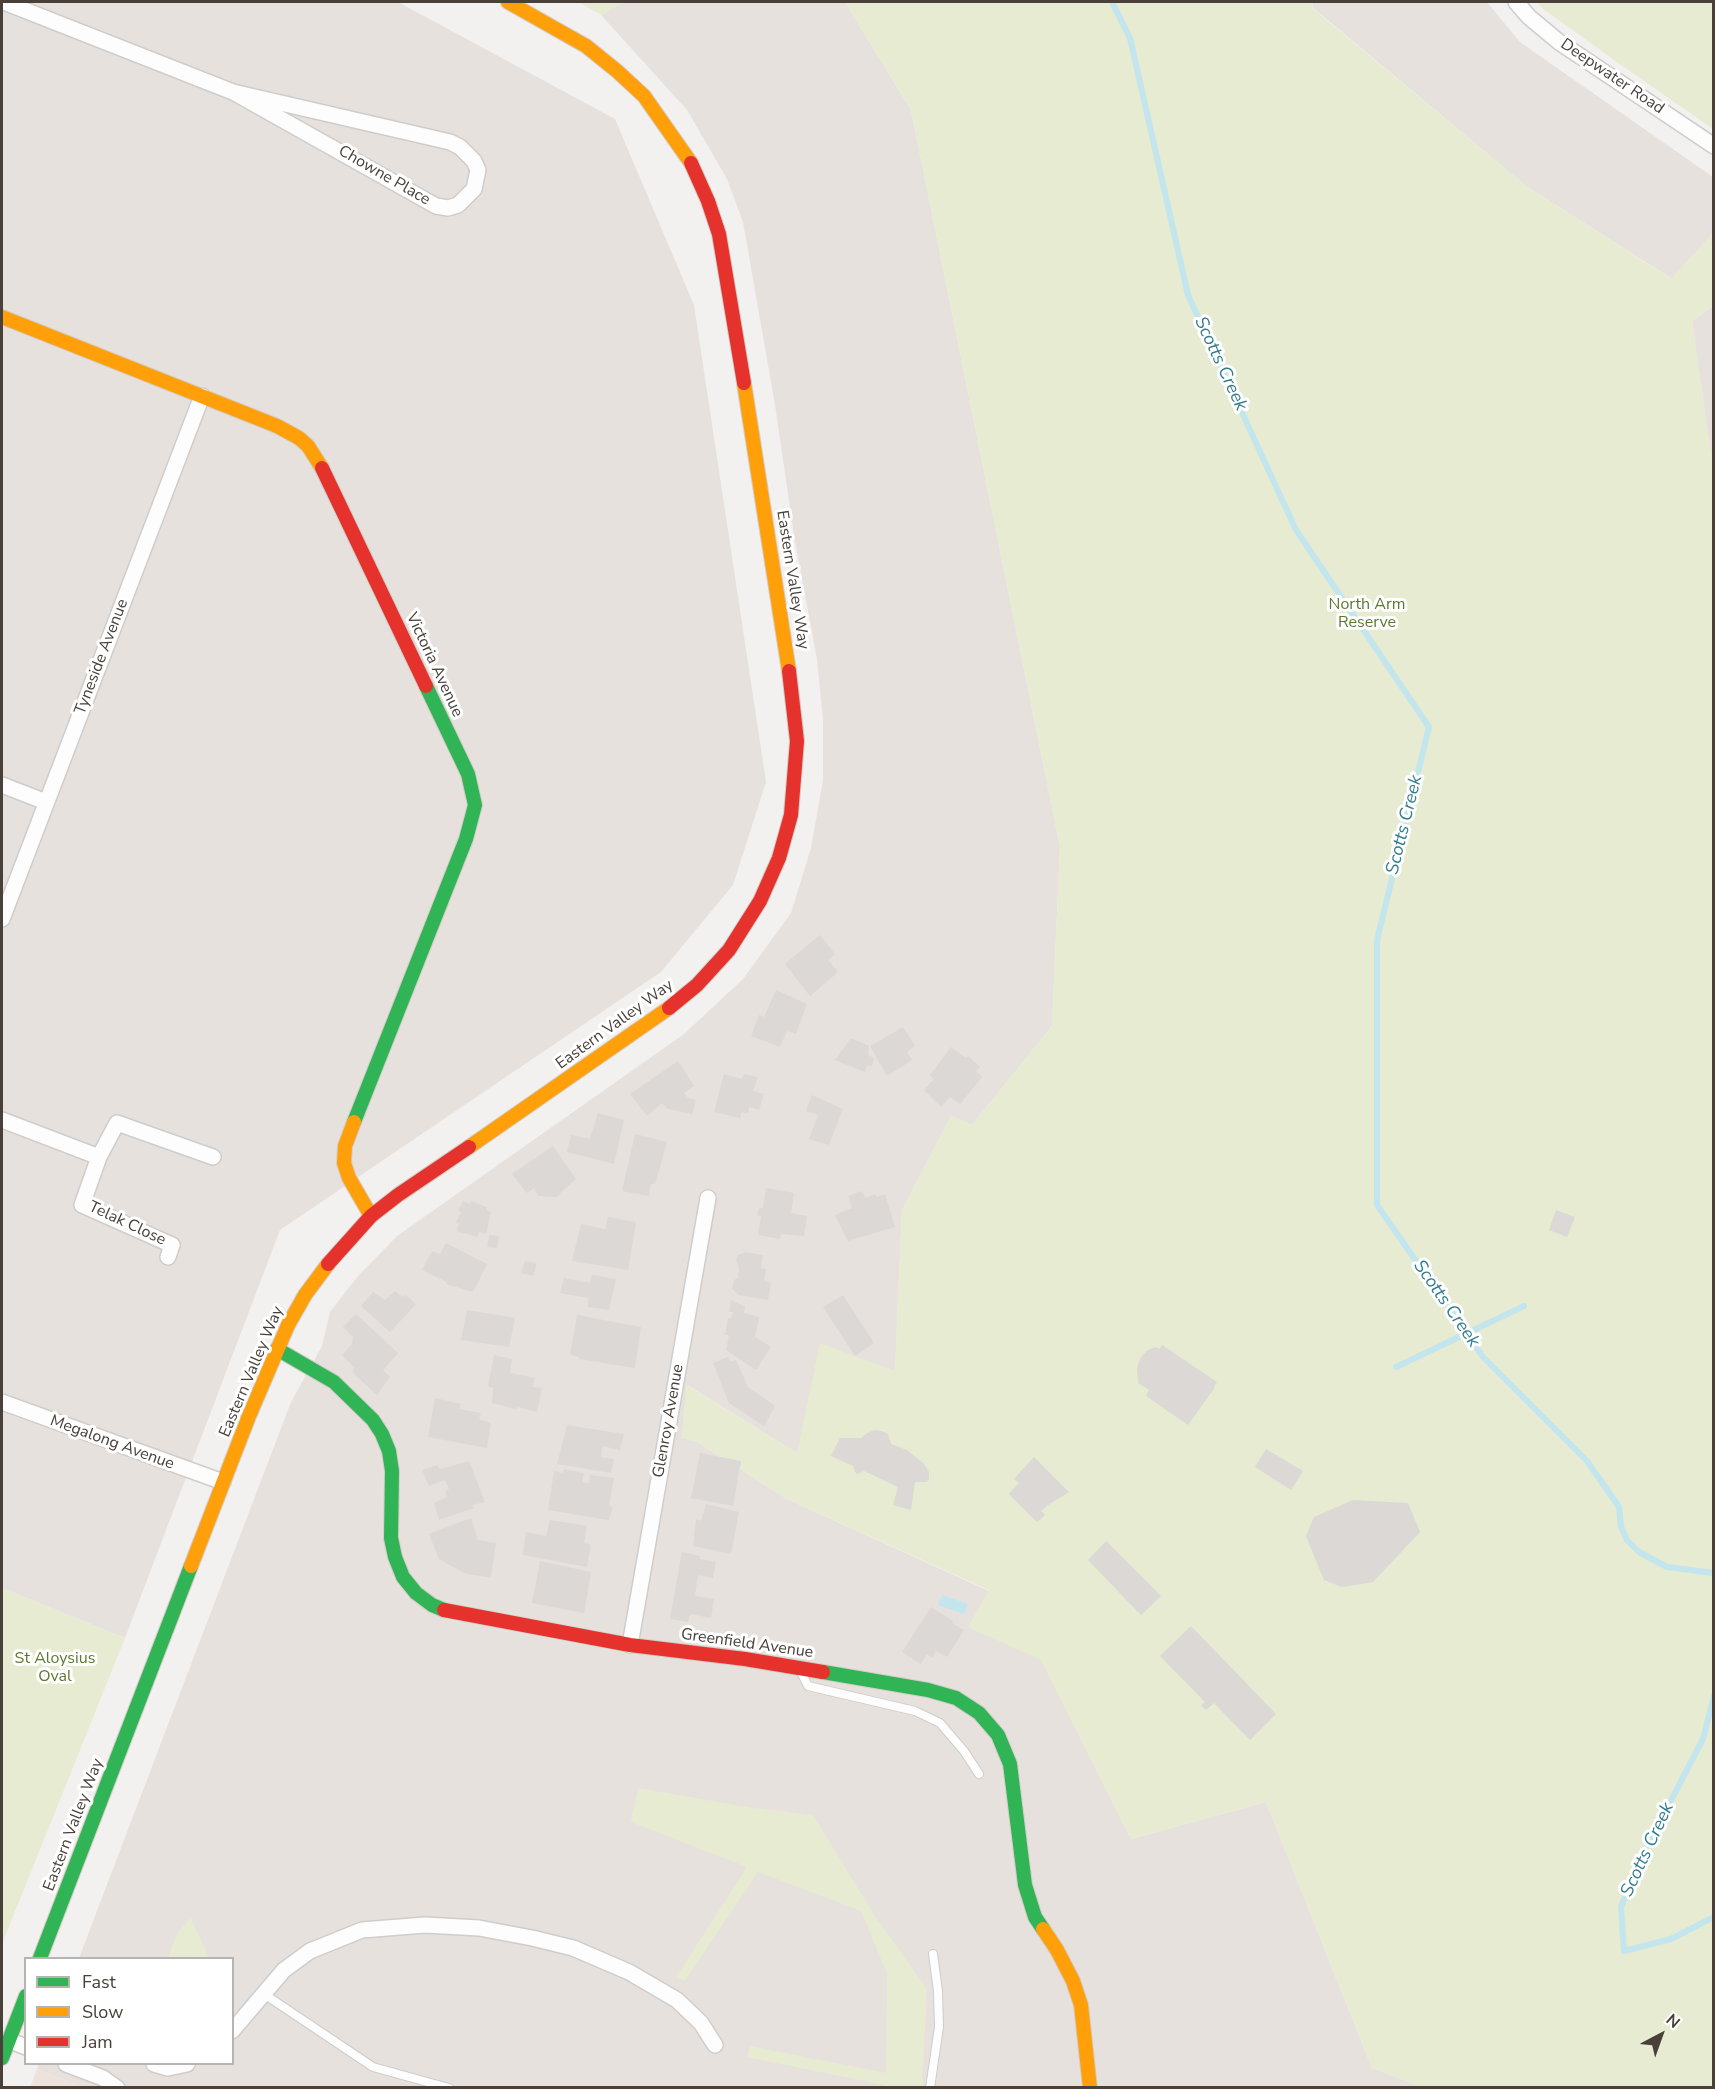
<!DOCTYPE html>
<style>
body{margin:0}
#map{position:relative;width:1715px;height:2089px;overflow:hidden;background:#f3f1ef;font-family:"Nunito Sans",sans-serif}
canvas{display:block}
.frame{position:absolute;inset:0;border:3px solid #49403a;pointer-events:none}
.legend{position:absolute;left:24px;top:1957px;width:210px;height:108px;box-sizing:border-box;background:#fff;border:2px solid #b6b3b0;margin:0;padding:8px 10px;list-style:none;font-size:18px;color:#49403a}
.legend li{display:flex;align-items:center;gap:12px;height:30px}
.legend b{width:30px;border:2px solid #b6b3b0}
.north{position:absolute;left:1631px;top:2005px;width:60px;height:60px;-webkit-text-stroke:4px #fff;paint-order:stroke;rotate:41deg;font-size:16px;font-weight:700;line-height:24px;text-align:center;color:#49403a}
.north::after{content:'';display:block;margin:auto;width:21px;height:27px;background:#49403a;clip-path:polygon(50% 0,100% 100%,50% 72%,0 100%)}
</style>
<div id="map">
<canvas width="1715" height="2089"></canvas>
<div class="frame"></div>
<ul class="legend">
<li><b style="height:8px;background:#30b455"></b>Fast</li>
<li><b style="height:8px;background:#ff9f0a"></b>Slow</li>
<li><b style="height:8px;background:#e5322d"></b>Jam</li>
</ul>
<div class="north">N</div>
</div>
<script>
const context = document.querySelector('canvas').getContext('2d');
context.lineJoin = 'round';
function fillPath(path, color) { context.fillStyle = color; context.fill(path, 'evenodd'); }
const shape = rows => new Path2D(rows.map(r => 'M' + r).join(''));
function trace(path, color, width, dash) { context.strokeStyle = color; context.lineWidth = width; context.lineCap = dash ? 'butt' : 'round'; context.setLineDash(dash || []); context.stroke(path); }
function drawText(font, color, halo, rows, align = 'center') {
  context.font = font + ' "Nunito Sans",sans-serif'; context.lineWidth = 6; context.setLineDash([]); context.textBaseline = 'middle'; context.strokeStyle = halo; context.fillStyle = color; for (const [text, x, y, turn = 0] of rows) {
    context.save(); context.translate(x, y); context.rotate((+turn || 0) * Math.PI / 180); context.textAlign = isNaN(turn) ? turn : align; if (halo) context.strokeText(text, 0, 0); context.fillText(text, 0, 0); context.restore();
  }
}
fillPath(shape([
 [2,2,398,2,615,119,694,305,766,782,733,885,661,972,280,1230,125,1638,2,1588],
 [623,2,845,2,911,110,1060,847,1052,1026,972,1125,951,1116,902,1210,895,1371,797,1453,687,1385,682,1438,697,1442,787,1499,989,1591,969,1627,1041,1659,1131,1839,1266,1802,1372,2068,1422,2087,85,2088,37,2069,39,2064,232,2064,232,1958,79,1958,291,1402,322,1346,330,1312,358,1276,397,1236,684,1034,743,979,791,913,811,848,823,780,823,720,817,659,795,542,775,405,743,222,727,179,687,110,601,15],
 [1313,2,1487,2,1520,42,1713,177,1713,233,1672,279,1526,186,1312,7],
 [1713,306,1713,472,1692,321]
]), '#e7e1dd');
fillPath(shape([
 [37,2069,85,2087,30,2087]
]), '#ede3dc');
fillPath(shape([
 [578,2,623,2,601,15],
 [845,2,1313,2,1312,8,1526,186,1671,279,1713,233,1713,306,1692,321,1714,472,1713,2087,1422,2087,1372,2068,1266,1802,1131,1839,1041,1660,968,1627,989,1590,787,1499,697,1442,682,1438,686,1385,797,1453,820,1343,895,1371,902,1210,951,1116,972,1125,1052,1026,1060,847,911,110],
 [1537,2,1713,2,1713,129,1621,65,1542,8],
 [2,1588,125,1638,2,1944],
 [638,1788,753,1808,813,1815,875,1916,927,1989,922,2087,885,2087,884,2085,747,2057,750,2046,886,2073,887,1974,861,1911,758,1872,685,1981,676,1977,747,1867,631,1822],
 [191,1918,209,1958,168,1958,177,1933]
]), '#e6ebd1');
fillPath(shape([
 [942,1595,968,1604,964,1614,938,1605]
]), '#c3e5ed');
trace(shape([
 [1112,2,1130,38,1188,295,1296,530,1429,727,1377,940,1377,1205,1483,1357,1587,1461,1619,1507,1621,1527,1627,1540,1639,1552,1667,1567,1714,1573],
 [1396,1367,1524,1306],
 [1714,1696,1703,1739,1642,1856,1621,1907,1624,1951,1671,1939,1714,1917]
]), '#c3e5ed', 6);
fillPath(shape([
 [820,935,835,954,828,960,838,972,810,996,785,964],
 [776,990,807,1004,796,1034,787,1031,780,1047,751,1036,759,1015,764,1017],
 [903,1027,915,1046,907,1052,912,1060,887,1076,870,1046],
 [851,1038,869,1046,868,1055,874,1058,872,1066,867,1065,865,1072,835,1060],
 [951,1047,966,1058,968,1056,980,1067,976,1071,982,1077,960,1104,950,1097,941,1107,924,1090,934,1079,930,1075],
 [678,1061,694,1086,684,1093,687,1097,696,1100,692,1114,668,1109,662,1103,647,1116,630,1094],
 [724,1074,742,1079,744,1074,758,1077,753,1091,764,1094,759,1110,749,1107,748,1113,742,1112,740,1118,714,1112],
 [812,1095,843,1109,829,1145,809,1139,818,1115,806,1111],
 [598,1113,624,1120,614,1164,567,1152,571,1135,590,1139],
 [635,1134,667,1142,655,1184,651,1184,649,1196,622,1191],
 [553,1146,576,1179,556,1197,538,1196,534,1188,527,1193,512,1174],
 [766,1188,794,1193,791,1213,807,1216,804,1236,781,1234,780,1239,758,1235,761,1216,757,1215,759,1208,763,1208],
 [862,1191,865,1198,875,1194,877,1197,885,1194,895,1227,848,1241,835,1215,852,1208,848,1196],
 [463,1201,470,1204,471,1201,487,1207,486,1210,491,1212,486,1234,479,1232,477,1237,457,1231,459,1223,456,1222,461,1212,458,1211],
 [1556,1210,1575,1217,1567,1237,1549,1230],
 [608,1217,636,1222,628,1270,572,1261,581,1224,605,1229],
 [489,1235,499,1236,497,1248,487,1247],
 [446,1243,487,1264,473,1292,446,1284,447,1282,422,1270,432,1251,440,1254],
 [746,1252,763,1255,761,1268,766,1269,764,1281,771,1283,768,1300,739,1295,732,1289,734,1280,738,1278,739,1269,736,1259,738,1255],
 [525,1261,537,1263,533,1276,521,1273],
 [592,1275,616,1279,609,1310,588,1307,588,1298,560,1293,564,1278,590,1283],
 [395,1291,402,1297,406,1295,416,1304,390,1332,361,1306,373,1292,385,1300],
 [843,1295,874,1343,855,1356,823,1307],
 [731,1300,745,1307,744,1313,759,1317,755,1337,771,1347,756,1370,726,1350,729,1335,725,1335,728,1318,731,1318,733,1312,729,1312],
 [467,1310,515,1318,509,1347,461,1340],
 [356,1314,398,1353,383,1370,390,1377,377,1395,352,1372,355,1368,342,1355,352,1344,353,1337,343,1327],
 [577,1315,641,1327,635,1368,579,1359,579,1357,570,1355],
 [1162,1345,1217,1382,1214,1386,1215,1387,1188,1425,1146,1396,1149,1390,1138,1383,1137,1368,1141,1357,1148,1350,1156,1347,1159,1349],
 [494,1355,512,1359,510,1373,535,1378,533,1387,542,1388,537,1412,517,1407,516,1409,492,1403,493,1388,488,1386],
 [728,1357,731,1362,736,1360,748,1387,775,1406,764,1426,729,1403,713,1363],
 [435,1398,461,1404,459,1409,481,1413,479,1419,491,1423,487,1448,428,1437],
 [567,1425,624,1434,620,1450,602,1446,601,1457,614,1459,611,1473,557,1464],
 [875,1430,882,1431,888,1434,891,1444,907,1450,924,1464,929,1472,929,1480,926,1482,915,1482,911,1510,893,1505,898,1487,864,1471,857,1474,855,1472,853,1466,831,1456,840,1438,861,1438,867,1433],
 [1266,1449,1303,1471,1291,1490,1255,1467],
 [700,1453,741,1461,733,1506,691,1498],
 [1034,1457,1069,1492,1048,1505,1041,1511,1045,1515,1037,1522,1009,1494,1019,1483,1014,1479],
 [469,1461,485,1502,472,1505,474,1508,439,1520,434,1503,447,1497,445,1491,449,1489,445,1480,429,1486,422,1470,437,1465,440,1469],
 [564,1469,584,1473,582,1482,589,1483,590,1475,614,1478,609,1506,613,1507,609,1520,548,1510,554,1471,563,1473],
 [1353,1500,1408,1503,1420,1532,1373,1582,1342,1587,1324,1580,1306,1536,1314,1517],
 [706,1504,739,1512,731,1554,693,1546,696,1519,701,1521],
 [471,1518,478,1540,496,1543,491,1578,464,1573,439,1559,429,1534],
 [550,1520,587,1526,584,1543,591,1545,587,1567,523,1555,526,1532,546,1536],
 [1106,1541,1161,1596,1141,1615,1088,1560],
 [682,1552,700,1556,700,1559,716,1562,713,1578,698,1575,695,1596,714,1599,711,1618,690,1614,688,1622,670,1619],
 [540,1561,591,1572,584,1613,532,1603],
 [931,1607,953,1621,952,1623,964,1630,947,1657,936,1651,932,1658,927,1654,921,1664,902,1652],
 [1191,1626,1276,1714,1250,1740,1214,1703,1206,1710,1201,1705,1205,1702,1160,1656]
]), '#dbd8d6');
const lane = shape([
 [801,1672,808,1686,915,1711,940,1723,964,1751,979,1774],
 [264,1994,373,2067,449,2088],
 [930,2088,939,2027,938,1991,933,1954]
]);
const street = shape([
 [4,2,233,92,436,206,448,208,458,205,474,189,478,170,474,161,460,147,450,142,233,92],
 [1516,2,1529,17,1559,42,1714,146],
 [2,785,46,802],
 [2,919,202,396],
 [2,1120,99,1157,82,1205,172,1245,168,1257],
 [99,1157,117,1123,213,1157],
 [2,1402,223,1482],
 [630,1645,708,1198],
 [232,2031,284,1970,310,1951,362,1930,425,1925,479,1928,532,1938,573,1948,629,1972,677,2000,701,2023,715,2045],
 [8,2040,26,2047],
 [66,2064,103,2078,117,2088],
 [154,2064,168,2068,187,2064]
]);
const fast = shape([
 [354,1122,466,839,475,805,468,774,426,686],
 [277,1349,334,1382,373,1420,382,1434,389,1451,392,1471,391,1538,395,1557,403,1577,416,1593,432,1605,444,1610],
 [823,1672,928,1690,956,1698,979,1713,998,1735,1010,1764,1025,1885,1035,1917,1043,1929],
 [40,1958,191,1566],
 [2,2058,26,1996]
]);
const slow = shape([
 [508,2,586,46,617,71,644,96,691,163],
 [2,317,277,426,299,438,308,446,322,468],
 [744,383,789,671],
 [354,1122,345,1146,344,1163,349,1178,371,1216],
 [469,1147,669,1008],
 [191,1566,249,1416,288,1325,305,1295,328,1264],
 [1043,1929,1057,1950,1073,1981,1081,2005,1090,2088]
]);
const jam = shape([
 [691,163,708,201,719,234,744,383],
 [322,468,426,686],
 [669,1008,697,985,729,950,760,901,779,858,791,815,797,741,789,671],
 [328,1264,371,1216,398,1195,469,1147],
 [444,1610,630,1645,745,1659,823,1672]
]);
trace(lane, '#cfcdcb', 10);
trace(street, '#cfcdcb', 18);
trace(fast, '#d3cdc7', 16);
trace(slow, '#d3cdc7', 16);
trace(jam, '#d3cdc7', 16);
trace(lane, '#fdfdfd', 8);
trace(street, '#fdfdfd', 15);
trace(fast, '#30b455', 14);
trace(slow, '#ff9f0a', 14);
trace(jam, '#e5322d', 14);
drawText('16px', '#49403a', '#fff', [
 ["Deepwater Road",1612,77,34],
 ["Chowne Place",384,176,30],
 ["Eastern Valley Way",792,580,81],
 ["Tyneside Avenue",102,657,-69],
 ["Victoria Avenue",434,665,65],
 ["Eastern Valley Way",615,1025,-36],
 ["Telak Close",127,1224,25],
 ["Eastern Valley Way",252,1372,-67],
 ["Glenroy Avenue",669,1421,-80],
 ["Megalong Avenue",112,1443,20],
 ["Greenfield Avenue",747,1644,8],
 ["Eastern Valley Way",74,1825,-69]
]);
drawText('16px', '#5b7830', '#fff', [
 ["North Arm",1367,605],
 ["Reserve",1367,623],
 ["St Aloysius",55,1659],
 ["Oval",55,1677]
]);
drawText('italic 18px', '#327c8f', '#fff', [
 ["Scotts Creek",1220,364,65],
 ["Scotts Creek",1405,825,-76],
 ["Scotts Creek",1446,1304,55],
 ["Scotts Creek",1648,1850,-65]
]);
</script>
